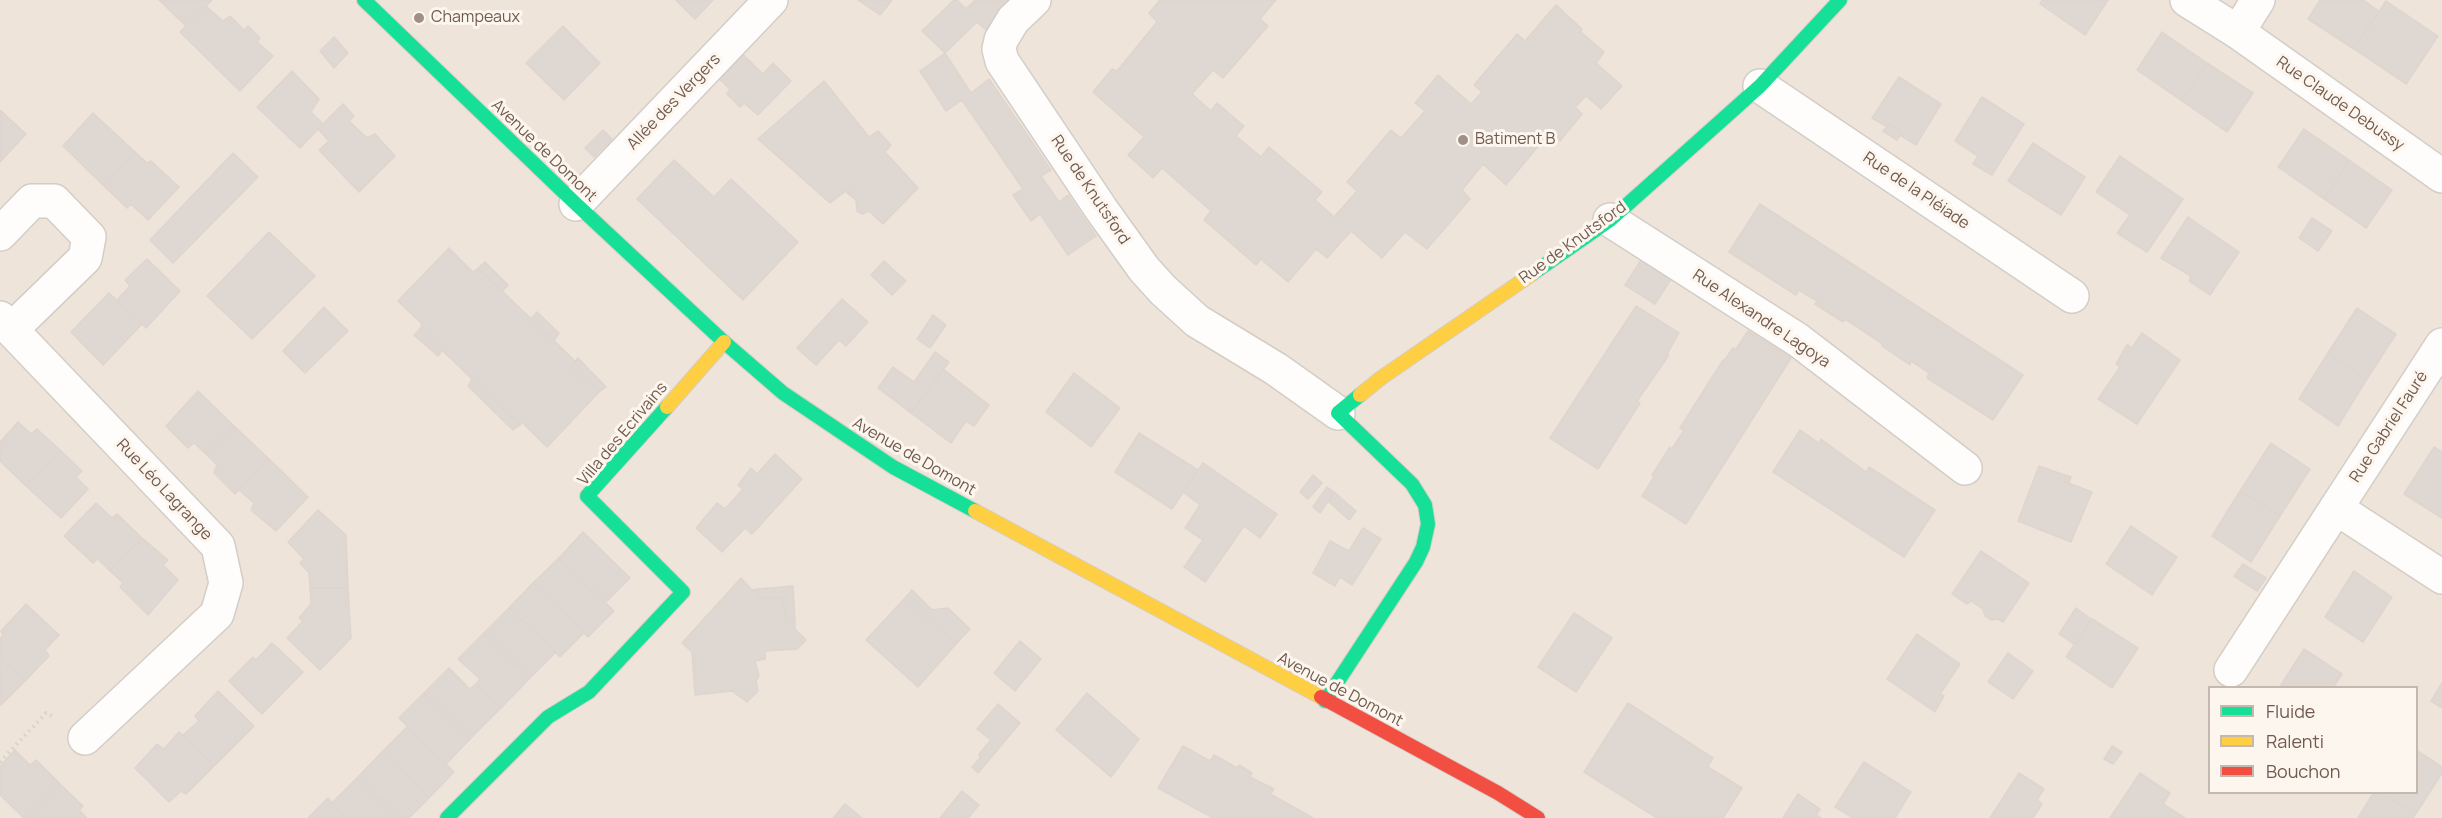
<!DOCTYPE html>
<meta charset="utf-8">
<style>
body{margin:0}
#map{position:relative;width:2442px;height:818px;overflow:hidden;background:#f6f1ec;font-family:Manrope,sans-serif}
canvas{display:block}
.legend{position:absolute;left:2208px;top:686px;width:210px;height:108px;box-sizing:border-box;background:#fdf6ee;border:2px solid #c5b8ae;margin:0;padding:8px 10px;list-style:none;font-size:18px;color:#715a4f}
.legend li{display:flex;align-items:center;gap:12px;height:30px}
.legend b{width:30px;border:2px solid #c5b8ae}
</style>
<div id="map">
<canvas width="2442" height="818"></canvas>
<ul class="legend">
<li><b style="height:8px;background:#16e098"></b>Fluide</li>
<li><b style="height:8px;background:#ffcf43"></b>Ralenti</li>
<li><b style="height:8px;background:#f24e42"></b>Bouchon</li>
</ul>
</div>
<script>
const context = document.querySelector('canvas').getContext('2d');
context.lineJoin = 'round';
function fillPath(path, color) { context.fillStyle = color; context.fill(path, 'evenodd'); }
const shape = rows => new Path2D(rows.map(r => 'M' + r).join(''));
function trace(path, color, width, dash) { context.strokeStyle = color; context.lineWidth = width; context.lineCap = dash ? 'butt' : 'round'; context.setLineDash(dash || []); context.stroke(path); }
function drawText(font, color, halo, rows, align = 'center') {
  context.font = font + ' Manrope,sans-serif'; context.lineWidth = 6; context.setLineDash([]); context.textBaseline = 'middle'; context.strokeStyle = halo; context.fillStyle = color; for (const [text, x, y, turn = 0] of rows) {
    context.save(); context.translate(x, y); context.rotate((+turn || 0) * Math.PI / 180); context.textAlign = isNaN(turn) ? turn : align; if (halo) context.strokeText(text, 0, 0); context.fillText(text, 0, 0); context.restore();
  }
}
fillPath(shape([
 [0,0,2442,0,2442,818,0,818],
 [2210,688,2416,688,2416,792,2210,792]
]), '#eee4da');
const building = shape([
 [159,0,212,0,186,26,159,0],
 [676,0,713,0,695,19,676,0],
 [858,0,892,0,880,15,858,0],
 [954,0,957,0,966,9,975,0,1019,0,987,31,977,22,945,53,922,31,954,0],
 [1160,0,1276,0,1260,19,1268,26,1223,78,1213,70,1192,94,1211,111,1217,103,1244,126,1236,136,1261,157,1269,147,1322,192,1315,200,1334,217,1357,191,1347,182,1391,130,1401,138,1425,111,1415,103,1438,75,1471,104,1482,92,1474,85,1517,34,1525,41,1556,5,1582,29,1581,32,1604,52,1596,63,1622,86,1601,109,1586,96,1575,107,1582,114,1560,141,1550,132,1506,185,1483,164,1462,190,1470,199,1427,249,1405,232,1382,258,1351,231,1327,258,1316,249,1288,282,1261,259,1256,265,1204,220,1211,211,1162,168,1153,178,1128,155,1144,137,1093,92,1112,69,1117,71,1157,22,1149,13,1160,0],
 [2042,0,2108,0,2085,35,2040,4,2042,0],
 [2320,0,2363,0,2379,11,2354,49,2308,19,2320,0],
 [2386,1,2438,36,2406,84,2354,49,2386,1],
 [206,6,223,21,230,16,244,30,248,26,260,38,257,42,273,56,240,91,180,32,206,6],
 [563,26,600,63,564,100,526,63,563,26],
 [2162,32,2207,63,2182,101,2137,70,2162,32],
 [334,37,348,53,334,68,320,51,334,37],
 [737,49,763,74,773,63,791,81,758,115,744,103,740,107,727,94,730,89,715,75,737,49],
 [945,53,971,93,989,79,1051,170,1041,176,1059,202,1068,195,1096,236,1068,255,1040,214,1031,221,1013,195,1023,189,962,100,946,111,920,71,945,53],
 [2207,63,2253,93,2227,132,2182,101,2207,63],
 [292,71,319,99,311,112,323,124,300,148,257,107,292,71],
 [1899,77,1941,104,1916,145,1900,135,1902,132,1889,124,1886,126,1872,118,1899,77],
 [824,81,869,137,878,131,891,145,885,152,918,188,883,224,869,211,862,214,857,211,856,200,846,192,851,187,830,203,758,139,824,81],
 [1982,97,2024,124,1992,175,1973,164,1978,156,1955,141,1982,97],
 [343,104,354,116,349,121,367,138,375,134,395,156,359,192,319,150,329,141,318,129,343,104],
 [0,110,26,134,0,162,0,110],
 [93,113,135,152,104,186,63,146,93,113],
 [1889,124,1902,132,1897,140,1883,131,1889,124],
 [2304,129,2349,160,2324,199,2278,167,2304,129],
 [603,130,612,139,594,157,585,148,603,130],
 [2033,143,2085,177,2061,215,2008,181,2033,143],
 [135,152,147,163,151,161,179,187,148,220,131,204,127,208,104,186,135,152],
 [233,153,258,177,173,263,150,240,233,153],
 [2120,156,2183,199,2147,252,2117,233,2130,215,2096,192,2120,156],
 [674,160,714,197,731,179,798,242,743,300,637,199,674,160],
 [2349,160,2392,190,2366,228,2324,199,2349,160],
 [1760,204,2023,375,1993,420,1927,378,1929,373,1911,361,1910,365,1882,346,1883,344,1845,319,1843,322,1815,304,1817,301,1799,290,1796,295,1729,252,1760,204],
 [2188,217,2239,252,2210,295,2189,281,2191,276,2161,258,2188,217],
 [2312,218,2332,231,2318,251,2299,238,2312,218],
 [269,232,315,276,252,339,207,296,269,232],
 [449,248,473,272,478,268,575,361,571,367,599,392,547,447,522,422,520,425,420,329,422,324,398,301,449,248],
 [1643,257,1673,276,1655,304,1625,285,1643,257],
 [147,259,180,291,146,328,117,300,130,286,125,280,147,259],
 [884,261,906,281,892,295,871,275,884,261],
 [485,262,508,285,502,292,478,268,485,262],
 [109,293,142,324,103,365,71,332,109,293],
 [842,299,868,322,846,346,839,340,816,365,797,348,842,299],
 [1636,306,1679,333,1667,354,1669,355,1637,401,1640,403,1598,469,1550,438,1636,306],
 [324,307,348,331,305,373,283,351,324,307],
 [2357,308,2396,334,2367,379,2328,353,2357,308],
 [537,312,559,333,554,341,531,319,537,312],
 [933,315,946,325,930,348,917,339,933,315],
 [420,329,442,350,438,356,414,335,420,329],
 [1748,331,1791,358,1686,524,1642,496,1654,477,1652,475,1670,447,1672,449,1684,430,1680,428,1723,360,1724,361,1733,348,1736,349,1748,331],
 [2142,333,2180,360,2137,424,2098,399,2120,367,2116,364,2127,345,2132,348,2142,333],
 [935,352,949,362,911,413,878,388,893,367,914,382,935,352],
 [2328,353,2367,379,2338,426,2299,399,2328,353],
 [578,358,606,387,599,392,571,367,578,358],
 [943,369,989,405,974,426,966,421,951,443,911,413,943,369],
 [1074,373,1120,408,1091,447,1046,412,1074,373],
 [472,379,520,425,513,430,468,386,472,379],
 [198,391,234,426,206,454,194,443,188,448,166,426,198,391],
 [18,422,31,434,37,429,60,450,26,486,0,461,0,442,18,422],
 [234,426,268,458,235,494,214,473,217,465,206,454,234,426],
 [1800,430,1819,443,1821,439,1866,472,1869,467,1935,510,1904,557,1773,472,1800,430],
 [1139,433,1198,470,1172,509,1115,472,1139,433],
 [2271,443,2310,469,2280,516,2240,491,2271,443],
 [2434,447,2442,452,2442,518,2404,494,2434,447],
 [60,450,82,471,76,477,88,489,61,518,26,486,60,450],
 [775,454,802,479,752,534,745,528,722,552,696,528,717,503,725,509,743,489,738,485,751,468,757,474,775,454],
 [268,458,308,497,276,531,251,510,254,503,239,490,268,458],
 [1203,463,1277,514,1260,538,1244,526,1205,582,1184,567,1203,540,1185,528,1200,505,1183,492,1203,463],
 [2039,466,2059,473,2058,479,2092,492,2071,542,2018,521,2039,466],
 [2059,473,2071,477,2069,483,2058,479,2059,473],
 [1313,475,1322,483,1308,499,1300,492,1313,475],
 [1327,487,1334,492,1320,513,1313,507,1327,487],
 [2240,491,2280,516,2251,562,2212,536,2240,491],
 [1334,492,1356,511,1349,520,1329,502,1334,492],
 [96,503,112,518,117,514,142,538,110,571,98,559,93,563,64,536,96,503],
 [318,510,346,535,348,588,310,588,309,573,300,563,304,559,288,542,318,510],
 [2131,526,2177,557,2152,595,2106,564,2131,526],
 [1363,528,1381,539,1352,585,1340,577,1335,586,1313,573,1330,541,1349,551,1363,528],
 [583,532,630,578,605,603,559,558,583,532],
 [142,538,168,560,163,565,178,580,148,615,120,587,123,583,110,571,142,538],
 [1981,551,2029,583,2003,622,1998,619,1991,620,1985,616,1983,609,1971,601,1967,604,1952,594,1981,551],
 [559,558,614,611,588,637,533,583,559,558],
 [2243,564,2266,578,2257,591,2234,576,2243,564],
 [2354,571,2392,597,2363,642,2325,617,2354,571],
 [741,578,752,590,757,589,759,598,783,597,785,622,795,621,795,629,806,640,797,649,765,651,765,659,755,661,759,676,756,681,758,691,747,702,732,691,695,695,692,652,682,643,741,578],
 [533,583,584,633,560,657,509,608,533,583],
 [793,586,795,621,785,622,783,597,759,598,757,589,793,586],
 [310,588,348,588,351,638,320,670,287,638,303,621,299,618,311,604,310,588],
 [912,590,932,610,948,608,970,629,956,644,905,598,912,590],
 [905,598,956,644,918,687,866,640,905,598],
 [26,604,59,635,45,650,49,656,25,681,0,658,0,639,3,635,1,631,26,604],
 [509,608,556,652,530,678,484,633,509,608],
 [2076,608,2091,619,2075,645,2059,634,2076,608],
 [1574,613,1612,638,1576,692,1538,667,1574,613],
 [2092,619,2138,648,2112,688,2066,657,2092,619],
 [484,633,530,678,501,708,476,684,480,679,458,659,484,633],
 [1917,634,1960,664,1940,694,1944,696,1935,712,1887,679,1917,634],
 [1020,641,1041,659,1015,691,994,673,1020,641],
 [272,643,303,672,262,714,229,681,253,657,256,660,272,643],
 [2304,649,2342,674,2333,688,2279,688,2304,649],
 [2008,653,2033,671,2013,699,1988,682,2008,653],
 [0,658,25,681,1,705,0,704,0,658],
 [449,668,470,689,476,684,501,708,470,739,424,693,449,668],
 [2442,683,2442,708,2431,701,2442,683],
 [218,691,254,726,214,766,183,735,199,721,195,716,218,691],
 [424,693,470,739,446,764,399,718,424,693],
 [1087,693,1139,739,1111,777,1056,730,1087,693],
 [1628,703,1713,758,1708,767,1742,788,1723,818,1657,818,1584,772,1628,703],
 [998,704,1020,723,978,773,972,767,980,758,979,754,991,740,977,729,998,704],
 [407,727,454,772,429,798,382,752,407,727],
 [179,732,214,766,186,794,181,791,169,802,135,768,157,744,164,749,179,732],
 [1183,746,1210,761,1214,755,1237,768,1239,765,1252,773,1250,777,1274,789,1270,794,1313,818,1213,818,1158,788,1183,746],
 [2112,746,2122,752,2113,764,2104,759,2112,746],
 [15,750,30,765,36,760,60,784,27,818,24,818,0,795,0,766,15,750],
 [2416,750,2442,767,2442,773,2415,815,2381,792,2416,792,2416,750],
 [382,752,429,798,409,818,398,818,357,778,382,752],
 [1864,762,1911,792,1895,818,1853,818,1835,807,1864,762],
 [2019,773,2044,789,2037,800,2042,804,2033,818,1990,818,2019,773],
 [2140,773,2170,793,2163,804,2185,818,2110,818,2140,773],
 [357,778,398,818,347,818,332,803,357,778],
 [60,784,83,806,79,810,87,818,27,818,60,784],
 [962,791,979,805,968,818,940,818,962,791],
 [2374,792,2381,792,2415,815,2413,818,2358,818,2374,792],
 [1798,794,1820,809,1816,815,1821,818,1783,818,1798,794],
 [328,798,347,818,308,818,328,798],
 [845,804,862,818,833,818,845,804]
]);
fillPath(building, '#dfd7d2');
trace(building, '#ded5cf', 1.5);
const street = shape([
 [1034,0,1013,20,1001,40,999,49,1002,61,1101,209,1144,269,1163,290,1197,321,1276,369,1338,413],
 [2187,0,2238,32,2442,176],
 [2238,32,2258,0],
 [1760,86,2072,296],
 [576,204,771,0],
 [1610,220,1798,340,1965,468],
 [0,234,32,201,54,201,89,237,85,258,12,329],
 [0,318,218,546,226,583,217,614,85,738],
 [2336,508,2442,577],
 [2231,670,2442,345]
]);
const fast = shape([
 [364,0,576,204,724,342,783,393,893,467,975,511],
 [1532,274,1610,220,1760,86,1840,0],
 [1325,701,1416,562,1423,547,1428,524,1425,505,1412,484,1338,413,1360,395],
 [447,818,548,717,589,692,683,592,587,496,667,407]
]);
const slow = shape([
 [1360,395,1381,378,1532,274],
 [667,407,724,342],
 [975,511,1321,697]
]);
const jam = shape([
 [1321,697,1498,793,1538,818]
]);
trace(street, '#d3cdc7', 36);
trace(fast, '#d5cec8', 16);
trace(slow, '#d5cec8', 16);
trace(jam, '#d5cec8', 16);
trace(shape([
 [0,762,46,713,55,718]
]), '#d6d0cc', 4, [1.5, 4.5]);
trace(street, '#fefdfc', 33);
trace(fast, '#16e098', 14);
trace(slow, '#ffcf43', 14);
trace(jam, '#f24e42', 14);
for (const [x, y, r, color] of [
 [419,18,6,"#a08f86"],
 [1463,140,6,"#a08f86"]
]) { const dot = new Path2D(); dot.arc(x, y, r, 0, 2 * Math.PI); context.fillStyle = color; context.fill(dot); trace(dot, '#fdf6ee', 2); }
drawText('16px', '#715a4f', '#fdf6ee', [
 ["Champeaux",431,18],
 ["Batiment B",1475,140]
], 'left');
drawText('16px', '#715a4f', '#fdf6ee', [
 ["Allée des Vergers",674,102,-46],
 ["Rue Claude Debussy",2340,104,35],
 ["Avenue de Domont",544,151,44],
 ["Rue de Knutsford",1090,190,56],
 ["Rue de la Pléiade",1916,191,34],
 ["Rue de Knutsford",1573,243,-36],
 ["Rue Alexandre Lagoya",1761,319,34],
 ["Rue Gabriel Fauré",2389,427,-57],
 ["Villa des Ecrivains",623,434,-50],
 ["Avenue de Domont",914,457,30],
 ["Rue Léo Lagrange",164,490,47],
 ["Avenue de Domont",1340,690,28]
]);
</script>
